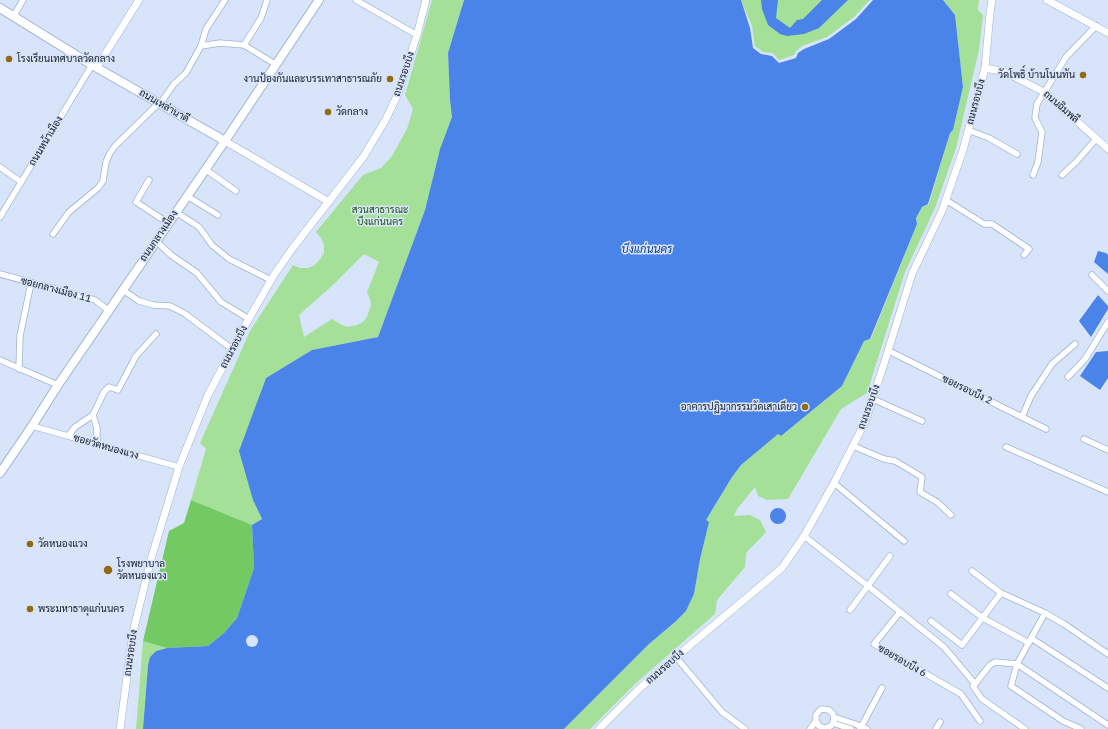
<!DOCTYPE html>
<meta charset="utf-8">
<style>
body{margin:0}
canvas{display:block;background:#d7e4f9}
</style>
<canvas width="1108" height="729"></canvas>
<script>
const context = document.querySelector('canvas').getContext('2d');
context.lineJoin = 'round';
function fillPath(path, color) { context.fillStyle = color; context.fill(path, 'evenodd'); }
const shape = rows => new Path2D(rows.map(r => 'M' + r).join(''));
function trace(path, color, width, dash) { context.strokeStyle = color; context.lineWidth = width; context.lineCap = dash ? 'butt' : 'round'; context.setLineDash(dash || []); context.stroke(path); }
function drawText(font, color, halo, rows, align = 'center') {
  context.font = font + ' "IBM Plex Sans",Sarabun,sans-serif'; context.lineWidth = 3; context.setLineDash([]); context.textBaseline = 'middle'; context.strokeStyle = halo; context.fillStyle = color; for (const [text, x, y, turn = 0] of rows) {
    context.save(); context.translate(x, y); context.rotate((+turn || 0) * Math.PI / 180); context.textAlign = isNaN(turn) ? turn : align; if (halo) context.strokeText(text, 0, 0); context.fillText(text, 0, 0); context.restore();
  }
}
fillPath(shape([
 [432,0,464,0,448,53,450,100,452,117,440,149,425,210,378,337,312,350,266,378,261,390,253,500,262,519,252,525,191,500,206,449,200,443,250,331,293,265,300,268,308,268,315,265,321,258,324,253,324,245,321,238,316,232,363,175,381,168,392,156,407,129,413,109,405,95],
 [364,254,379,262,367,292,370,299,371,305,367,317,363,322,357,325,348,327,342,325,332,319,304,337,299,315,333,285],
 [741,0,870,0,854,17,827,37,802,46,796,51,794,55,779,60,773,53,763,52,755,46,752,26],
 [943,0,979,0,978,10,983,15,979,50,956,148,935,208,905,272,867,393,841,409,788,499,767,500,758,496,755,487,737,509,734,516,750,515,760,520,766,532,746,553,745,567,717,600,715,614,635,684,590,729,564,729,649,644,675,622,686,611,694,594,706,520,732,477,741,465,778,433,781,436,842,386,864,341,871,339,917,224,916,218,922,207,929,204,950,132,953,130,963,87,955,15],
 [143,641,167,648,156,651,150,657,148,665,143,729,136,729]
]), '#a5e099');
fillPath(shape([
 [191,500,252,525,254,568,237,618,224,633,208,646,167,648,143,641,169,531,184,523]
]), '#73c962');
fillPath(shape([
 [464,0,741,0,750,28,753,48,761,54,772,56,779,63,796,58,798,53,804,49,829,39,856,19,873,0,943,0,955,15,963,87,953,130,950,133,928,204,922,207,916,218,917,224,870,339,864,341,842,386,781,436,778,434,741,465,732,477,706,520,709,522,700,559,694,594,686,611,675,622,649,644,564,729,143,729,148,665,150,657,156,651,167,648,208,646,224,633,237,618,254,568,252,525,262,519,253,500,239,451,266,378,312,350,378,337,425,210,440,149,452,117,450,100,448,53],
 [761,0,778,0,776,18,790,28,797,20,803,19,822,0,848,0,819,28,804,34,787,36,780,34,768,25,762,9],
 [1098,251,1106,253,1108,255,1108,274,1094,262],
 [1098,295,1108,306,1108,309,1091,337,1079,321],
 [1108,351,1108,378,1100,390,1080,376,1096,352],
 '770 516a8 8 0 1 1 16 0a8 8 0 1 1-16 0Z'
]), '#4a84e8');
fillPath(shape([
 '246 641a6 6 0 1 1 12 0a6 6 0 1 1-12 0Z'
]), '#d7e4f9');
const minor = shape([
 [356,0,417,35],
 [13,17,23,0],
 [244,45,261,18,267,0],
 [201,46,220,43,244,45,275,64],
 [160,104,174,84,186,73,201,46,206,29,225,0],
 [968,130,989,138,1017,154],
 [0,167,21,182],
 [205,169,236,191],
 [1033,175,1038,162,1042,132,1035,118,1037,104,1066,57,1096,26],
 [1062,175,1076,162,1096,139],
 [149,180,136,202,168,223],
 [187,196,218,215],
 [946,200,984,224,992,224,1029,249,1024,255],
 [176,212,199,227,212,245,229,259,271,280],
 [0,217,92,65],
 [53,234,69,212,98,188,103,181,106,162,110,153,115,146,159,103],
 [156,241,171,255,197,273,221,302,249,319],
 [0,274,95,300,109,311],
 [1092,275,1108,291],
 [123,290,139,301,153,305,170,306,184,313,232,349],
 [889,351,1046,429],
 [0,360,58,385],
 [19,369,20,336,31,283],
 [1068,377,1085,359,1108,322],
 [873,399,922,421],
 [93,415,97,428,97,444],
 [1022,417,1031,396,1052,364,1075,344],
 [32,426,179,467],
 [68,436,75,427,93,415,104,392,109,387,118,390,136,356,156,334],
 [1084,439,1108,450],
 [853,446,884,459,895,461,922,477,920,492,937,502,951,515],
 [1006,447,1108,492],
 [834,483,904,541],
 [804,536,868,586,944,647,975,684,973,686,982,699,1025,729],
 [972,571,1001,593,1045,613],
 [951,594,983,618,1029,643],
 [850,610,890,556],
 [900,612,874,644,961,694,980,721],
 [931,621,962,645,1001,593],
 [1031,638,1108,688],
 [676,657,722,712,745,729],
 [975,684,990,665,995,662,1017,664,1045,613,1064,624,1108,654],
 [834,717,855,724,867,729],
 [833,723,851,729],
 [810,729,816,721,816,715,820,710,822,709,829,710,833,714,834,720,831,726,825,728,819,726,816,721],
 [860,729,882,688],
 [936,729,940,722],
 [1081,729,1063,721,1011,686,1017,664,1108,725]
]);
const tertiary = shape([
 [1047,0,1108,33],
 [97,67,139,0],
 [985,68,1005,72,1044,92,1108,149],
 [225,141,329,202],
 [120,729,133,632,151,559,179,467,208,395,243,329,274,275,292,249,364,156,386,119,397,96,417,35,426,0],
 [599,729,640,688,676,657,782,568,804,536,834,483,865,422,883,367,912,274,942,211,963,150,985,68,990,13,992,0]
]);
const secondary = shape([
 [0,8,92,65,225,141],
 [0,473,32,426,58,385,225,141,319,0]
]);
trace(minor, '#9fb3d5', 7);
trace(tertiary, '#9fb3d5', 8);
trace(secondary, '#9fb3d5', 10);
trace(minor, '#fff', 5.5);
trace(tertiary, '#fff', 7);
trace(secondary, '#fff', 8);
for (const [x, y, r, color] of [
 [9,59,4,"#916911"],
 [1083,75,4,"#916911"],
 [390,79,4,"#916911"],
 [328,112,4,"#916911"],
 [805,407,4,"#916911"],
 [30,544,4,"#916911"],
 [108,570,5,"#916911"],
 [30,609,4,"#916911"]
]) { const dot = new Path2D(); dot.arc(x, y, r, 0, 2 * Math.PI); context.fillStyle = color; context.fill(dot); trace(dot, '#d7e4f9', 1.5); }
drawText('10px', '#141b27', '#d7e4f9', [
 ["โรงเรียนเทศบาลวัดกลาง",17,59],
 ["วัดโพธิ์ บ้านโนนทัน",1075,75,"right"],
 ["งานป้องกันและบรรเทาสาธารณภัย",382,79,"right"],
 ["วัดกลาง",336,112],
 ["อาคารปฏิมากรรมวัดเสาเดียว",797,407,"right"],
 ["วัดหนองแวง",38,544],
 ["โรงพยาบาล",117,564],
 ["วัดหนองแวง",117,576],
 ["พระมหาธาตุแก่นนคร",38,609]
], 'left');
drawText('10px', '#141b27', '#d7e4f9', [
 ["ถนนรอบบึง",404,74,-71],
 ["ถนนรอบบึง",976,102,-75],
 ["ถนนเหล่านาดี",164,106,30],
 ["ถนนฉิมพลี",1061,107,41],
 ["ถนนหน้าเมือง",46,141,-59],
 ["ถนนกลางเมือง",159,236,-56],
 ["ซอยกลางเมือง 11",56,290,15],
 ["ถนนรอบบึง",234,347,-62],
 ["ซอยรอบบึง 2",967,390,26],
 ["ถนนรอบบึง",869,407,-70],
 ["ซอยวัดหนองแวง",106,447,16],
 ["ถนนรอบบึง",131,653,-82],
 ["ซอยรอบบึง 6",902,661,30],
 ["ถนนรอบบึง",665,667,-41]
]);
drawText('10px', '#1c550f', '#d7e4f9', [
 ["สวนสาธารณะ",380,210],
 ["บึงแก่นนคร",380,222]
]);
drawText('italic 11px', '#023a91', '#d7e4f9', [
 ["บึงแก่นนคร",647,250]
]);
</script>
